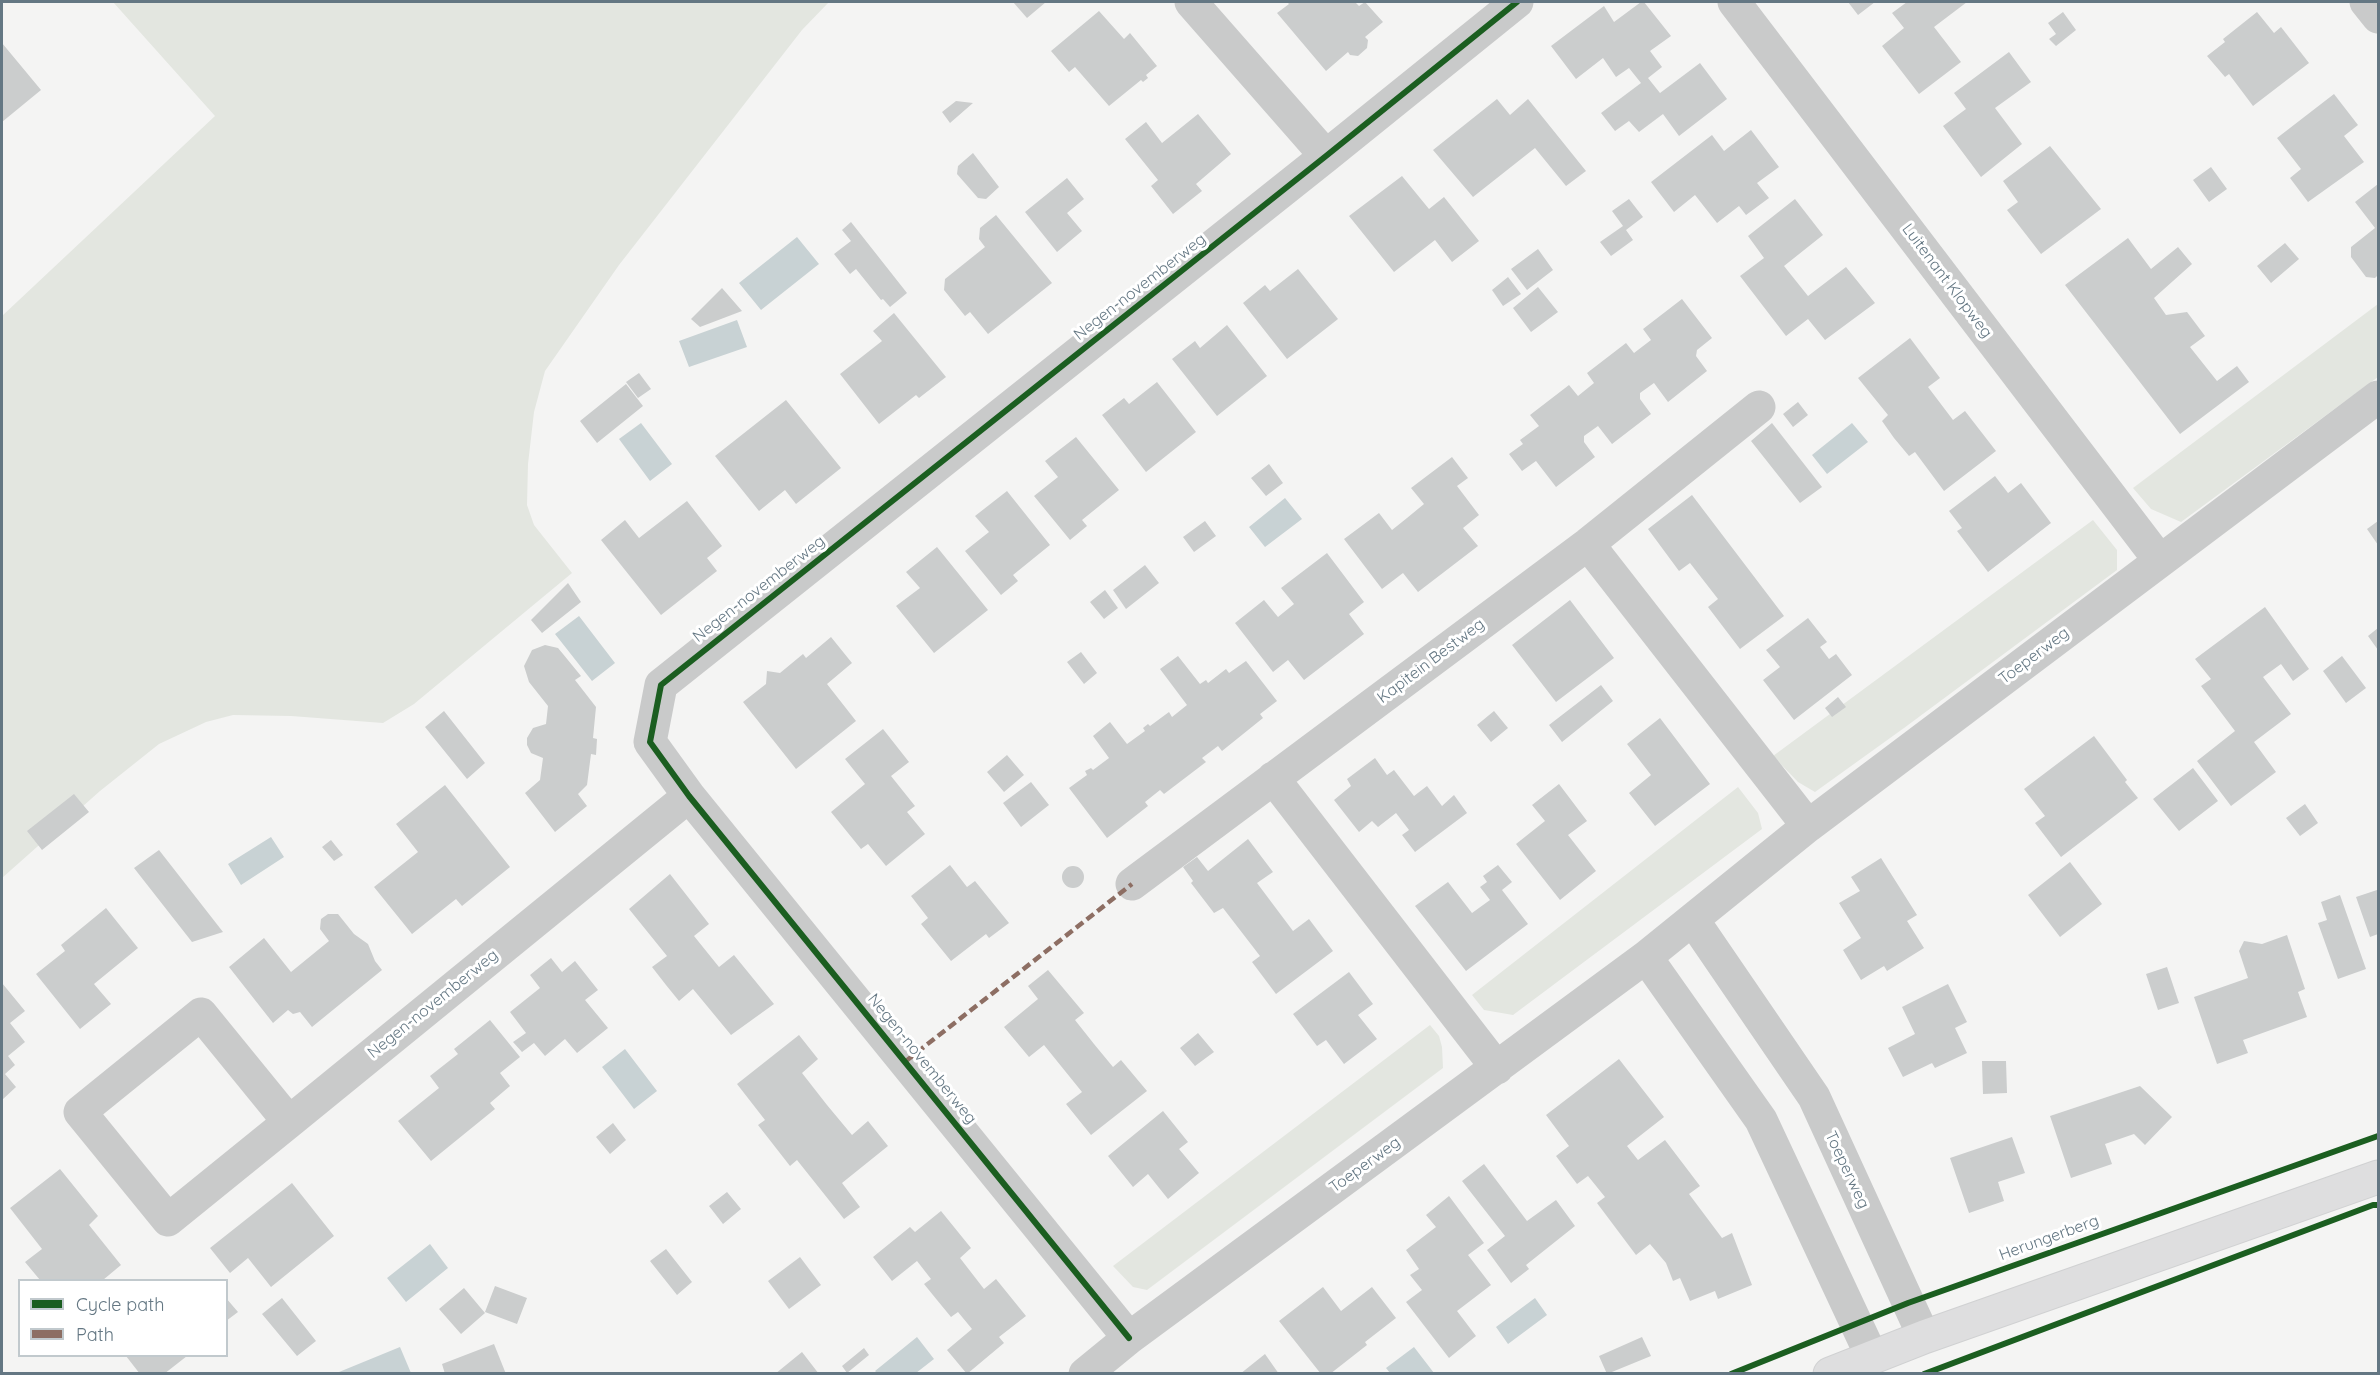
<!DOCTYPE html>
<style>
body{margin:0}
#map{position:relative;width:2380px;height:1375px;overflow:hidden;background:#f4f4f3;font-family:Quicksand,sans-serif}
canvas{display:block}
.frame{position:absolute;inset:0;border:3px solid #647783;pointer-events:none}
.legend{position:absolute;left:18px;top:1279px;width:210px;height:78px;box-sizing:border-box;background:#fff;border:2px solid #c1c9cd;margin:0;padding:8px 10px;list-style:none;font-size:18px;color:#647783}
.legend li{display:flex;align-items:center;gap:12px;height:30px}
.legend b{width:30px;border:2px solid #c1c9cd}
</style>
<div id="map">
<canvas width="2380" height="1375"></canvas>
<div class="frame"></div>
<ul class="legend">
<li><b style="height:8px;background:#1b5e20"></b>Cycle path</li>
<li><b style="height:8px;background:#8d6e63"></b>Path</li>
</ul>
</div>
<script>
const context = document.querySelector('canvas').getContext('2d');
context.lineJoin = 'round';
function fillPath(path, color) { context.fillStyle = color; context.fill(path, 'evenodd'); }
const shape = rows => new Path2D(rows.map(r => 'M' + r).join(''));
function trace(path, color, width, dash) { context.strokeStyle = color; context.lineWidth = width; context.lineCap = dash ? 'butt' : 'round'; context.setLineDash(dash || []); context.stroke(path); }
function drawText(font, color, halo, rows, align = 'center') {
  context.font = font + ' Quicksand,sans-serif'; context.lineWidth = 6; context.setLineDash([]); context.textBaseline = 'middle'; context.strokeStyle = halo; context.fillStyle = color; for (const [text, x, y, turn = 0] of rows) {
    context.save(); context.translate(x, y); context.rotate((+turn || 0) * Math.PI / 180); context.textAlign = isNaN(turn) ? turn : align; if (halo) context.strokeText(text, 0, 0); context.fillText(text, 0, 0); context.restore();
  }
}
fillPath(shape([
 [113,2,829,2,802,30,619,265,545,371,534,412,528,464,527,505,534,525,572,573,414,704,383,723,291,716,233,715,206,722,159,744,100,791,2,878,2,316,215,116],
 [2378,304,2378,377,2181,522,2151,509,2133,488],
 [2093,520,2117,550,2117,570,1904,728,1815,792,1798,782,1773,756],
 [1738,787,1758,813,1762,829,1513,1015,1484,1010,1472,995],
 [1430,1025,1439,1036,1442,1047,1443,1068,1147,1290,1133,1287,1113,1266]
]), '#e3e6e0');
fillPath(shape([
 [797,237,819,264,761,310,739,283],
 [737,320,747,347,689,367,679,341],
 [641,423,672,464,650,481,619,439],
 [1852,423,1868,442,1827,474,1812,455],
 [1285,498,1302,519,1265,547,1249,527],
 [579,616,615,663,592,681,555,634],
 [271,837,284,857,241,885,228,864],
 [625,1049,657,1091,634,1109,602,1067],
 [430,1244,448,1268,406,1302,387,1278],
 [1535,1298,1547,1315,1508,1344,1496,1327],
 [917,1337,934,1359,916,1373,877,1373,875,1371],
 [400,1347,411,1373,340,1374,339,1372],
 [1414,1347,1434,1373,1390,1373,1386,1368]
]), '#c8d2d4');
fillPath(shape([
 [1013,2,1046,2,1027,18],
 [1287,2,1355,2,1359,6,1365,2,1383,22,1365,37,1368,40,1367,48,1358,56,1350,55,1348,52,1326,71,1277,13,1289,4],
 [1641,2,1644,2,1671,36,1650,51,1662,67,1648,78,1660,93,1700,63,1727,99,1679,136,1663,114,1639,132,1629,121,1615,131,1601,113,1641,83,1629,68,1616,77,1603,58,1576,79,1551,46,1604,6,1614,22],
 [1848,2,1875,2,1858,15],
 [1907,2,1967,2,1934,27,1961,62,1919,94,1882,46,1904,28,1892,13],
 [1099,11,1124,39,1130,33,1157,66,1146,75,1148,78,1143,82,1141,80,1109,106,1075,67,1069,72,1051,51],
 [2063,12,2076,30,2056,46,2049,39,2056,34,2048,23],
 [2257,12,2274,33,2281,27,2309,63,2253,106,2229,74,2225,77,2207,56,2225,42,2223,39],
 [2,43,41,90,2,122],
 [2009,52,2031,82,1995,108,2022,144,1981,177,1943,126,1966,109,1954,93],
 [2334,94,2358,125,2344,136,2364,162,2308,202,2290,178,2301,169,2277,138],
 [1497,99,1510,115,1528,99,1586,171,1566,186,1535,148,1473,197,1433,150],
 [956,101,973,103,950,123,942,112],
 [1198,114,1231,154,1196,184,1202,191,1173,214,1151,186,1158,180,1125,139,1146,122,1162,143],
 [1751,130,1779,167,1757,183,1769,198,1746,215,1739,206,1717,223,1695,195,1674,212,1651,182,1712,135,1724,151],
 [2050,146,2101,209,2041,254,2007,210,2018,202,2003,181],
 [973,153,999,187,986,199,978,198,957,174,958,166],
 [2211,167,2227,189,2209,202,2193,180],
 [1402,176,1429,209,1444,197,1479,241,1452,262,1435,240,1394,272,1349,216],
 [1067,178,1084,199,1067,213,1082,231,1057,252,1025,212],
 [2378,184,2378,275,2375,278,2366,277,2351,257,2351,247,2375,228,2355,202],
 [1629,199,1643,217,1626,230,1633,240,1611,256,1600,242,1623,226,1612,211],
 [1795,199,1823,235,1784,266,1808,296,1846,267,1875,303,1825,340,1808,319,1786,336,1740,276,1764,258,1748,236],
 [996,215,1052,283,988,334,970,312,965,316,944,290,945,279,985,247,979,239,980,228],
 [851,222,907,293,890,307,883,299,881,300,856,269,850,274,834,254,851,241,842,230],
 [2128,238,2151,269,2178,247,2192,264,2154,298,2166,315,2187,312,2205,336,2190,347,2217,381,2237,366,2249,382,2180,434,2065,285],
 [2285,243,2299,259,2271,283,2257,266],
 [1538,249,1553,270,1527,290,1511,269],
 [1298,269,1338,319,1287,359,1243,303,1265,285,1270,291],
 [1508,277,1521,294,1503,306,1492,290],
 [1538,287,1558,312,1531,332,1513,308],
 [722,288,742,311,700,327,691,319],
 [1682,299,1712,338,1697,350,1696,356,1707,371,1668,402,1654,383,1640,393,1640,399,1651,414,1612,444,1598,426,1584,436,1584,442,1595,457,1556,487,1536,461,1522,471,1509,454,1523,444,1520,440,1539,426,1530,415,1569,385,1578,396,1594,383,1587,373,1626,343,1634,353,1651,340,1643,329],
 [894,313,946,377,919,398,916,395,879,424,840,374,882,341,873,331],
 [1227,325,1267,376,1217,416,1172,359,1195,341,1200,348],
 [1910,338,1940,378,1928,387,1953,420,1965,411,1996,451,1944,491,1915,452,1909,456,1894,438,1882,421,1888,415,1858,378],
 [639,373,651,389,638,398,626,382],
 [1157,382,1196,432,1146,472,1102,415,1124,398,1129,404],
 [626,384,643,406,597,443,580,421],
 [786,400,841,468,796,504,785,490,759,511,715,456],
 [1798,402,1808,415,1793,427,1783,414],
 [1772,423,1822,487,1800,503,1751,441],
 [1076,437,1119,490,1082,520,1087,526,1070,540,1034,496,1058,477,1045,461],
 [1452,457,1468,478,1457,486,1479,515,1463,528,1478,546,1418,592,1403,573,1382,589,1344,539,1379,513,1392,530,1407,518,1424,504,1411,488],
 [1269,464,1283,483,1266,496,1251,478],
 [1995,476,2008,493,2021,483,2051,523,1988,572,1957,531,1962,528,1949,511],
 [1007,491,1050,545,1013,575,1018,581,1001,595,965,551,989,532,975,516],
 [1692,495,1784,616,1740,649,1708,607,1718,599,1690,563,1679,571,1648,529],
 [687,501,722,546,707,558,717,571,661,615,601,540,625,520,639,538],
 [1205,521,1216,536,1194,552,1183,537],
 [2378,521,2378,545,2367,529],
 [937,547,988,610,934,653,896,606,920,588,906,572],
 [1327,553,1364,602,1349,614,1364,634,1304,680,1288,660,1273,672,1235,623,1264,600,1278,617,1294,604,1281,588],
 [1145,565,1159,583,1126,609,1113,590],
 [568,583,581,602,542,633,531,620],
 [1105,590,1118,608,1104,619,1090,602],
 [1570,600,1614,658,1556,702,1512,645],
 [2265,607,2309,669,2293,681,2281,664,2263,677,2291,714,2254,742,2276,772,2231,806,2197,761,2235,731,2201,686,2211,679,2195,659],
 [1808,618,1827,642,1820,647,1829,659,1836,654,1852,675,1794,720,1763,680,1780,667,1766,650],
 [2378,628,2378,650,2368,636],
 [831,637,852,663,827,684,856,721,796,769,743,702,766,684,767,671,780,673,803,654,806,658],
 [545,645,558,648,563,654,581,676,575,680,596,707,593,738,597,739,596,755,591,754,587,785,578,794,587,806,555,832,525,793,540,780,543,758,531,753,527,745,527,738,533,728,546,724,548,706,529,682,524,666,532,650],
 [1081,652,1097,673,1084,684,1067,662],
 [1178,656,1200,684,1206,680,1208,683,1226,669,1229,673,1246,661,1277,701,1260,714,1263,718,1222,751,1218,746,1202,758,1206,762,1164,794,1160,790,1145,802,1148,806,1107,838,1069,788,1087,775,1085,771,1091,768,1093,770,1109,758,1093,736,1110,722,1127,744,1145,731,1143,728,1148,724,1150,726,1169,712,1172,717,1187,705,1160,669],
 [2342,656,2366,688,2346,703,2323,671],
 [1601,685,1613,701,1562,742,1549,725],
 [1838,697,1846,707,1832,717,1825,708],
 [444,711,485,763,467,779,425,727],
 [1494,711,1508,728,1491,742,1477,725],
 [1660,718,1710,784,1655,826,1629,793,1651,775,1627,744],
 [883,729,909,762,891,776,915,806,907,812,925,834,886,866,868,844,861,849,831,812,865,784,845,759],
 [2094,736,2127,780,2125,782,2138,798,2061,857,2035,823,2045,816,2024,789],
 [1007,755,1024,775,1004,792,987,772],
 [1375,758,1387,775,1394,770,1414,796,1427,786,1442,806,1454,795,1467,813,1415,852,1402,835,1409,830,1396,813,1378,827,1372,821,1359,832,1334,800,1351,786,1347,779],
 [2193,768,2218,801,2179,831,2153,799],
 [1031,782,1049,805,1021,827,1003,803],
 [1559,784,1587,821,1568,835,1596,871,1560,900,1516,844,1545,821,1532,805],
 [445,785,510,867,462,906,456,899,412,934,374,887,418,852,396,824],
 [74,794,89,812,42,850,27,831],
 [2305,804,2318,823,2300,836,2286,818],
 [1248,839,1273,872,1257,883,1293,931,1309,919,1333,951,1276,994,1252,962,1260,956,1223,908,1214,913,1191,883,1193,881,1183,867,1197,857,1208,871],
 [331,840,343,855,334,861,322,847],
 [159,850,223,932,192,942,134,868],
 [1881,858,1917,915,1907,921,1924,948,1887,971,1884,966,1861,980,1843,950,1861,938,1839,903,1860,891,1851,877],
 [2070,862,2102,904,2060,937,2028,895],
 [950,865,967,887,975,881,1009,923,989,938,986,934,951,961,921,924,928,918,911,896],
 [1498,865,1512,882,1502,890,1528,924,1466,971,1415,906,1448,882,1472,913,1490,900,1480,887,1487,882,1483,876],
 '1062 877a11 11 0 1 1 22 0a11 11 0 1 1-22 0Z',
 [670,874,709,924,694,936,719,967,734,955,774,1004,731,1035,693,989,679,1001,666,985,652,967,667,956,629,909],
 [2377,890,2378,934,2370,937,2356,897],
 [2340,895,2366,969,2338,979,2318,923,2327,920,2321,902],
 [106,908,138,948,94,984,111,1004,80,1029,36,974,65,951,61,945],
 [328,914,338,914,354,934,368,944,375,961,382,970,312,1027,300,1012,293,1014,288,1010,273,1023,229,967,264,938,291,972,329,941,320,929,321,919],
 [2287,935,2305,989,2298,992,2307,1017,2243,1040,2248,1053,2217,1064,2194,997,2248,978,2239,951,2244,941,2262,944],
 [551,958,562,972,575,961,598,990,585,1000,608,1028,577,1053,565,1039,545,1056,534,1043,522,1052,513,1042,526,1033,510,1012,540,988,530,975],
 [2167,967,2179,1003,2158,1010,2146,974],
 [1048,970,1084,1013,1075,1020,1094,1044,1113,1067,1121,1060,1147,1091,1091,1135,1066,1104,1082,1092,1044,1045,1029,1057,1004,1027,1038,999,1028,986],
 [1349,972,1373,1004,1358,1015,1377,1039,1344,1064,1326,1040,1317,1046,1293,1014],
 [2,983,25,1011,10,1023,25,1042,8,1056,15,1065,5,1074,16,1087,2,1100],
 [1948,984,1967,1022,1955,1028,1967,1053,1935,1068,1932,1063,1903,1077,1888,1048,1915,1034,1902,1007],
 [490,1020,520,1057,500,1073,510,1086,490,1103,495,1109,431,1161,398,1121,439,1088,430,1076,458,1054,454,1049],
 [1198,1033,1214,1052,1195,1066,1180,1048],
 [799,1035,818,1059,802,1073,827,1105,852,1135,868,1121,888,1146,842,1183,860,1207,844,1219,797,1160,790,1166,758,1125,765,1120,737,1084],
 [1619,1059,1664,1117,1627,1146,1638,1160,1665,1140,1700,1186,1689,1194,1722,1238,1732,1233,1752,1285,1718,1299,1715,1291,1690,1301,1680,1278,1673,1281,1666,1263,1650,1244,1636,1255,1597,1203,1605,1197,1588,1176,1577,1184,1556,1156,1569,1146,1546,1115],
 [1982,1061,2006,1061,2007,1093,1983,1094],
 [2140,1086,2172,1117,2145,1145,2134,1134,2105,1144,2112,1164,2071,1178,2050,1116],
 [1163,1111,1188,1142,1179,1149,1199,1173,1168,1199,1148,1174,1133,1187,1108,1156],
 [613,1123,626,1140,610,1154,596,1137],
 [2012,1137,2025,1173,1998,1182,2004,1201,1969,1213,1950,1158],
 [1484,1164,1527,1221,1556,1200,1575,1226,1526,1265,1529,1269,1511,1283,1487,1250,1505,1236,1462,1181],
 [60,1169,98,1216,89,1225,121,1265,103,1280,40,1280,25,1262,42,1249,10,1208],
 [292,1183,334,1236,271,1287,248,1258,230,1273,210,1248],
 [727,1192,741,1209,723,1224,709,1206],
 [1449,1196,1484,1243,1468,1255,1491,1285,1457,1311,1476,1336,1449,1358,1406,1302,1422,1290,1410,1275,1419,1269,1406,1250,1436,1227,1426,1215],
 [941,1211,971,1248,960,1258,984,1289,996,1279,1026,1316,999,1337,1004,1343,967,1374,947,1350,972,1329,958,1312,951,1317,937,1300,924,1284,931,1279,917,1261,892,1281,873,1257,910,1227,915,1232],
 [666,1249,692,1282,677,1295,650,1261],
 [800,1257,821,1285,789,1309,768,1281],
 [495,1286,527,1298,517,1324,485,1312],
 [1323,1287,1341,1311,1372,1287,1396,1318,1365,1342,1367,1345,1330,1374,1321,1374,1279,1321],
 [464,1288,485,1313,461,1334,439,1309],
 [226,1298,238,1312,226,1321],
 [282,1298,316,1341,297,1356,262,1314],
 [1642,1337,1651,1356,1607,1374,1599,1356],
 [494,1344,506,1374,445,1374,442,1364],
 [864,1348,869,1355,847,1373,842,1366],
 [802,1352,819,1374,775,1374],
 [1265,1354,1279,1374,1240,1374],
 [126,1356,187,1356,164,1374,140,1374]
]), '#cbcdcd');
const secondary = shape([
 [1830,1374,1924,1337,2378,1177]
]);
trace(secondary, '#d0d1d2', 35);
trace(shape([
 [1191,2,1326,156],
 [1734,2,2160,561],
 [2366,2,2378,17],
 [1588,544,1808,826],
 [1273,778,1497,1068],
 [1132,884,1588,544,1759,407],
 [1693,920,1814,1097,1924,1337],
 [1646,957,1761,1120,1872,1357],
 [289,1122,201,1014,80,1112,168,1220,289,1122,689,796],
 [1129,1338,689,796,650,742,661,685,1326,156,1517,2],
 [1085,1374,1129,1338,1646,957,1808,826,2378,397]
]), '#c9caca', 33);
trace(secondary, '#dededf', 33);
trace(shape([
 [906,1061,1132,884]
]), '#8d6e63', 4.5, [9, 4.5]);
trace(shape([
 [1129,1338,689,796,650,742,661,685,1326,156,1517,2],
 [1731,1374,1908,1303,2378,1136],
 [1924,1374,2373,1205,2378,1205]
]), '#1b5e20', 6);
drawText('16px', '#647783', '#fff', [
 ["Luitenant Klopweg",1947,281,53],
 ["Negen-novemberweg",1140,287,-38],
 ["Negen-novemberweg",759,589,-38],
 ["Toeperweg",2034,656,-37],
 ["Kapitein Bestweg",1431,661,-37],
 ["Negen-novemberweg",433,1004,-39],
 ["Negen-novemberweg",922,1059,51],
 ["Toeperweg",1365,1165,-36],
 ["Toeperweg",1847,1170,65],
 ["Herungerberg",2049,1238,-20]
]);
</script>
